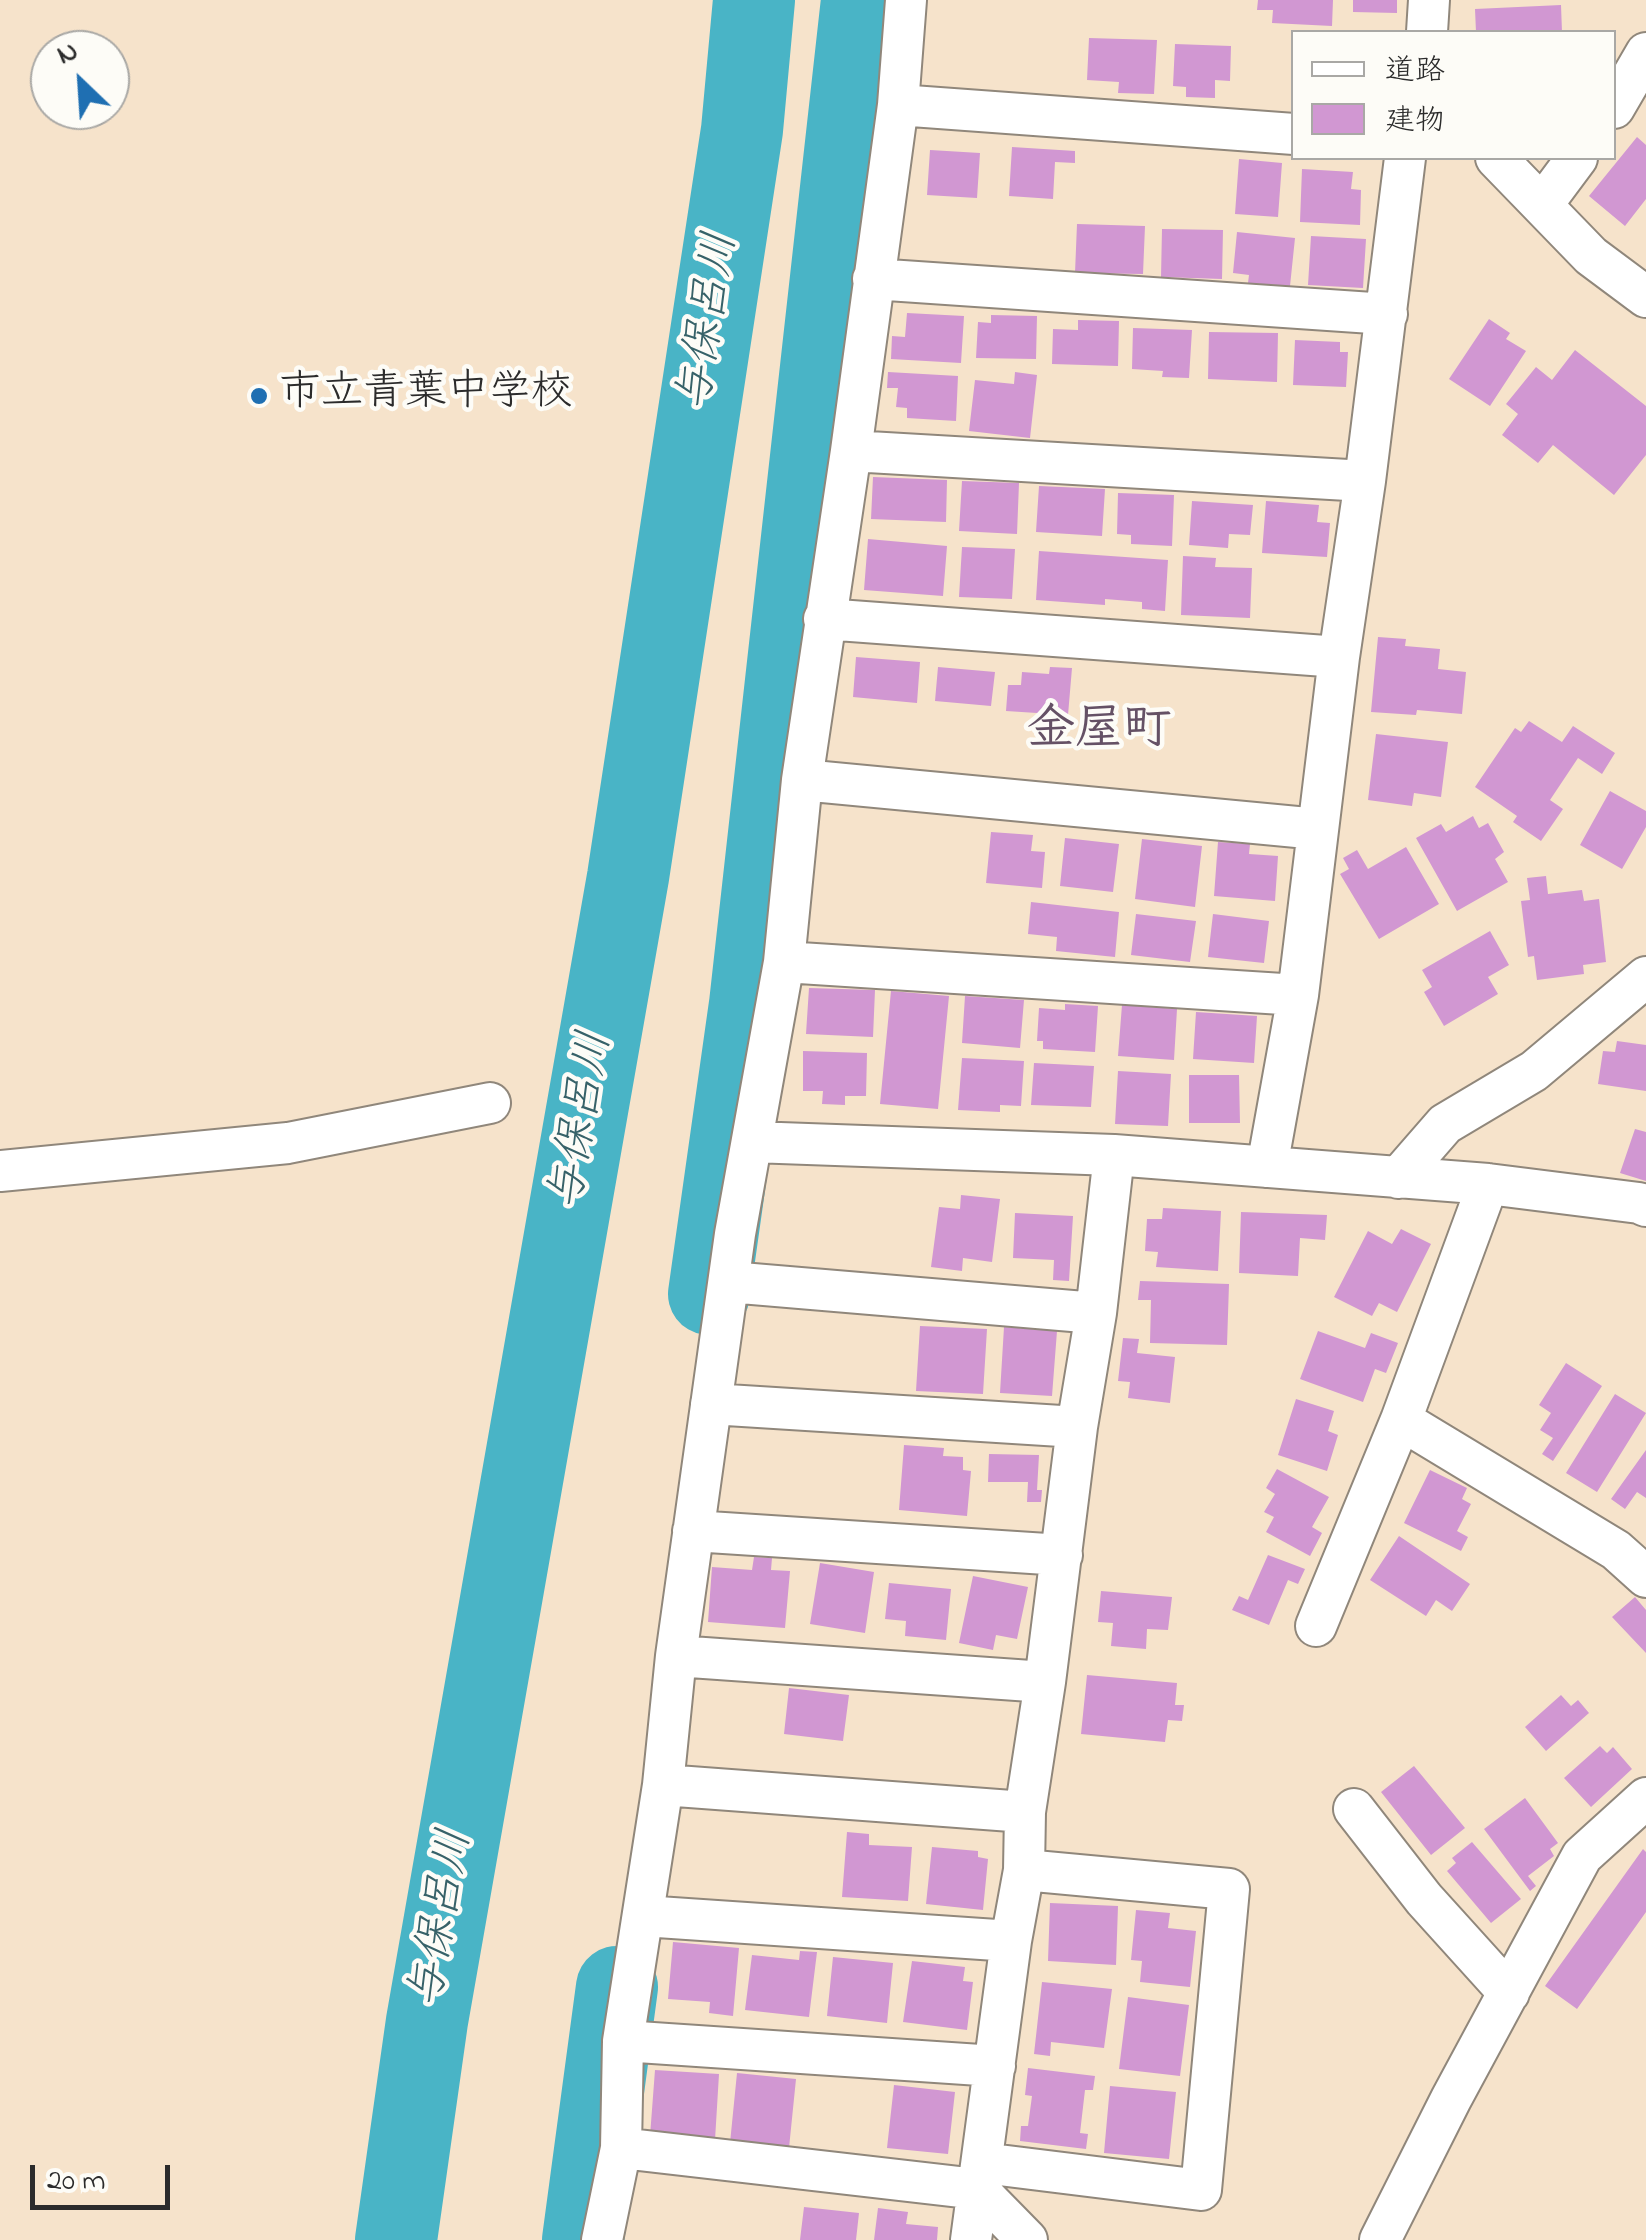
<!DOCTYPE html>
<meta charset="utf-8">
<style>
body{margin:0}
#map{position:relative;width:1646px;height:2240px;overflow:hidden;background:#f6e3cb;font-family:"Indie Flower","Klee One",sans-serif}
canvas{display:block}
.legend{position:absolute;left:1291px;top:30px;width:325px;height:130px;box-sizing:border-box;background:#fdfcf7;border:2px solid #a9a8a5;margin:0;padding:12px 18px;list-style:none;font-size:30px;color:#2b2b2b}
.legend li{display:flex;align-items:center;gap:20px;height:50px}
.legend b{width:50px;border:2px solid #a9a8a5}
.north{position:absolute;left:30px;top:30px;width:100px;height:100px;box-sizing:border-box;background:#fdfcf7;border:2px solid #a9a8a5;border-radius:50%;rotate:335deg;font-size:28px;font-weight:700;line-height:40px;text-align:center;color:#2b2b2b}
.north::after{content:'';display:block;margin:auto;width:35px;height:45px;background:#1f6fb2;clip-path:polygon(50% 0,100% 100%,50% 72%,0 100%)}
.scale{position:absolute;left:30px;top:2165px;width:140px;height:45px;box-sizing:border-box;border:5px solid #2b2b2b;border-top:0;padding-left:12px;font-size:30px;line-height:35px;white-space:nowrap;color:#2b2b2b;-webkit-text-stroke:8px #fdfcf7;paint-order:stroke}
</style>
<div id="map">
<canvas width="1646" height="2240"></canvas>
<ul class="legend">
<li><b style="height:12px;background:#fff"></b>道路</li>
<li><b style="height:28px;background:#d197d2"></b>建物</li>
</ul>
<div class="north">N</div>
<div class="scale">20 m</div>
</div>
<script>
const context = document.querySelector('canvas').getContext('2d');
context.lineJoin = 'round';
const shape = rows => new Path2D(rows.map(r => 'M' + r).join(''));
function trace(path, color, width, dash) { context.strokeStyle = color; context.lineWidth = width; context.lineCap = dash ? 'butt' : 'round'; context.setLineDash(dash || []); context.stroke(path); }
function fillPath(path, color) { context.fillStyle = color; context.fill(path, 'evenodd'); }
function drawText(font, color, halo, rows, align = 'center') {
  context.font = font + ' "Indie Flower","Klee One",sans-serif'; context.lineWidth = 9; context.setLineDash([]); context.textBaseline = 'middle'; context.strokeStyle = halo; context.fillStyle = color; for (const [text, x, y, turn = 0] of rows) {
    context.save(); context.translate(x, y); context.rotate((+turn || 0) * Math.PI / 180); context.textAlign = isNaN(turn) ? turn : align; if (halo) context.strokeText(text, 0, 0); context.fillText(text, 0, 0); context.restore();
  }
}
trace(shape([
 [709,1294,750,1004,862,0],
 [396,2240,427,2021,628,877,742,130,754,0],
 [583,2240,617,1987]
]), '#49b4c6', 82);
fillPath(shape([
 [1258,0,1333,0,1332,26,1272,23,1273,10,1257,10],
 [1353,0,1397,0,1397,13,1353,12],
 [1561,5,1562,32,1476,32,1475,9],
 [1089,38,1157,40,1154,94,1118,93,1119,82,1087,80],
 [1175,44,1231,46,1230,81,1215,80,1215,98,1186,97,1186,87,1173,86],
 [1637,137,1646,145,1646,199,1625,226,1589,196],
 [1012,147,1075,151,1075,163,1055,162,1053,199,1009,196],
 [930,150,980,153,977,198,927,195],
 [1239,159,1282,163,1278,217,1235,214],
 [1302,169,1353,172,1351,189,1361,190,1360,225,1300,222],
 [1077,224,1145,226,1143,274,1075,273],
 [1162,229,1223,230,1222,279,1161,277],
 [1237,232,1295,238,1290,286,1248,283,1249,275,1233,273],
 [1311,236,1366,239,1363,288,1308,285],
 [907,313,964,316,961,363,891,359,892,336,905,337],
 [991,315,1037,316,1036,359,976,358,978,322,991,323],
 [1489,319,1510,333,1506,339,1526,351,1490,406,1449,379],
 [1078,320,1119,321,1118,366,1052,364,1053,329,1078,330],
 [1133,328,1192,330,1189,378,1162,377,1163,371,1132,369],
 [1209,332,1278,333,1277,382,1208,379],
 [1295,340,1340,342,1340,352,1348,352,1346,387,1293,385],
 [1575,350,1646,406,1646,455,1614,495,1553,445,1538,463,1502,435,1518,414,1506,404,1536,367,1552,380],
 [888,372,958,376,956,421,907,418,907,408,896,407,898,388,887,388],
 [1015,372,1037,375,1030,438,969,431,975,380,1014,384],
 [873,477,947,480,946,522,871,519],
 [962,481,1019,483,1017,534,959,531],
 [1039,486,1105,489,1102,536,1036,532],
 [1118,493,1174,495,1172,546,1131,544,1131,535,1117,534],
 [1192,501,1253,505,1250,535,1229,534,1228,548,1189,545],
 [1266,501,1319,505,1317,522,1330,523,1327,557,1262,553],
 [868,539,947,546,943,596,864,590],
 [962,547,1015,549,1012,599,959,597],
 [1039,551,1168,560,1165,611,1142,609,1142,602,1105,599,1105,605,1036,600],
 [1183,556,1216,558,1215,567,1252,568,1250,618,1181,615],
 [1378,637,1406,639,1405,646,1440,649,1438,669,1466,672,1462,714,1417,710,1416,715,1371,712],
 [856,657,920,662,917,703,853,697],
 [938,667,995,672,991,706,935,701],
 [1050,667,1072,668,1068,715,1006,711,1008,685,1021,685,1022,672,1049,674],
 [1529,721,1562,742,1573,726,1615,753,1602,774,1578,758,1550,800,1563,809,1541,841,1513,822,1517,816,1475,787,1515,728,1521,732],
 [1376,734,1448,742,1441,797,1414,793,1412,806,1368,800],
 [1610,791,1646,811,1646,827,1622,869,1580,845],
 [1473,816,1479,828,1488,823,1504,852,1495,859,1508,882,1457,911,1416,838,1441,824,1446,832],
 [991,832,1033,835,1031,851,1045,852,1042,888,986,883],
 [1065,838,1119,844,1113,892,1060,886],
 [1142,839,1202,846,1195,907,1135,899],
 [1218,842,1250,844,1249,854,1278,856,1275,901,1214,896],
 [1406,847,1439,904,1379,939,1340,874,1349,869,1343,858,1357,850,1368,869],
 [1546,876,1548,894,1582,890,1584,901,1599,899,1606,962,1583,965,1584,974,1537,980,1534,956,1528,957,1521,901,1530,900,1527,878],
 [1031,902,1119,912,1115,957,1056,951,1057,937,1028,934],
 [1136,914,1196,921,1190,962,1131,955],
 [1213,914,1269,921,1264,963,1208,957],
 [1490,931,1509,965,1488,977,1498,994,1444,1026,1424,992,1432,987,1422,970],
 [809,988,875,990,873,1037,806,1034],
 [891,991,949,996,938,1109,880,1104],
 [965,996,1024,1000,1020,1048,962,1043],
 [1065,1004,1098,1006,1095,1052,1043,1049,1043,1041,1037,1041,1039,1008,1065,1010],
 [1122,1005,1177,1009,1174,1060,1118,1056],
 [1196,1012,1257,1016,1254,1063,1193,1059],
 [1617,1041,1646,1045,1646,1091,1598,1084,1603,1051,1615,1052],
 [803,1051,867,1053,866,1096,845,1096,845,1105,822,1104,823,1091,803,1091],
 [962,1058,1024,1061,1021,1106,1000,1105,1000,1112,958,1110],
 [1034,1063,1094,1066,1091,1107,1031,1105],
 [1118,1071,1171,1074,1168,1126,1115,1124],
 [1189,1075,1239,1075,1240,1123,1189,1123],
 [1635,1129,1646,1132,1646,1181,1620,1173],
 [961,1195,1000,1199,992,1262,963,1258,962,1271,931,1267,939,1207,960,1209],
 [1163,1208,1221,1211,1218,1271,1156,1267,1158,1252,1145,1251,1147,1219,1162,1219],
 [1241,1212,1327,1215,1325,1240,1300,1238,1298,1276,1239,1273],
 [1015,1213,1073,1216,1069,1281,1053,1280,1054,1260,1013,1258],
 [1401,1229,1431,1244,1397,1312,1379,1303,1372,1316,1334,1297,1368,1231,1392,1244],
 [1140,1281,1229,1284,1227,1345,1150,1343,1151,1300,1138,1300],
 [920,1326,987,1329,983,1394,916,1391],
 [1004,1327,1057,1331,1052,1396,1000,1393],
 [1318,1331,1365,1348,1371,1333,1398,1343,1386,1373,1375,1369,1363,1402,1300,1379],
 [1123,1338,1139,1339,1137,1353,1175,1357,1170,1403,1128,1398,1130,1382,1118,1381],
 [1566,1363,1602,1386,1553,1461,1542,1454,1553,1438,1540,1430,1551,1413,1539,1405],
 [1615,1394,1646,1413,1597,1492,1566,1473],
 [1296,1399,1334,1411,1328,1431,1338,1435,1327,1471,1278,1455],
 [904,1445,944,1448,943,1456,963,1457,963,1470,971,1471,967,1516,899,1510],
 [1646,1450,1646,1498,1637,1492,1625,1509,1611,1499],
 [989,1454,1039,1455,1037,1490,1042,1490,1041,1502,1027,1502,1028,1482,988,1482],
 [1277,1469,1329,1497,1312,1527,1322,1533,1310,1556,1266,1532,1274,1517,1264,1512,1275,1494,1266,1488],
 [1430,1470,1467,1488,1462,1499,1471,1504,1457,1531,1468,1537,1461,1551,1404,1523],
 [1399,1536,1470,1584,1452,1611,1436,1600,1426,1616,1370,1580],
 [1268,1555,1305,1569,1298,1584,1288,1580,1269,1625,1232,1610,1239,1596,1248,1600],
 [754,1557,772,1558,771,1570,790,1571,785,1628,708,1622,712,1567,752,1570],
 [820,1563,874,1572,865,1633,810,1624],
 [973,1576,1028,1587,1017,1639,996,1635,993,1650,959,1643],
 [889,1583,951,1589,946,1640,905,1636,906,1621,885,1619],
 [1101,1591,1172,1597,1168,1630,1147,1629,1146,1649,1111,1646,1113,1623,1098,1622],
 [1635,1597,1646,1610,1646,1653,1612,1617],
 [1087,1675,1177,1683,1175,1705,1184,1705,1182,1721,1168,1720,1165,1742,1081,1734],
 [789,1688,849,1695,843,1741,784,1734],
 [1561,1695,1571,1706,1578,1700,1589,1713,1546,1751,1525,1727],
 [1600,1746,1607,1753,1613,1747,1632,1769,1591,1807,1564,1778],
 [1414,1766,1465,1828,1431,1855,1381,1792],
 [1525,1798,1558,1843,1550,1849,1554,1856,1528,1876,1536,1886,1530,1891,1484,1829],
 [847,1832,869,1834,869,1845,912,1847,908,1901,842,1897],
 [1472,1842,1521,1899,1491,1923,1447,1871,1456,1863,1452,1858],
 [932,1847,978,1851,978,1857,988,1859,983,1910,926,1904],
 [1643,1849,1646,1852,1646,1912,1577,2009,1545,1986],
 [1050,1903,1118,1906,1116,1965,1048,1961],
 [1136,1910,1170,1913,1168,1928,1196,1931,1190,1987,1140,1982,1142,1961,1131,1960],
 [673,1942,739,1948,733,2016,709,2013,710,2002,668,1999],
 [800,1951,817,1952,809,2017,745,2010,752,1955,799,1960],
 [833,1957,893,1963,887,2023,827,2016],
 [912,1961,965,1967,963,1981,973,1982,967,2030,903,2022],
 [1042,1982,1112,1989,1104,2048,1051,2042,1050,2056,1034,2054],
 [1128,1997,1189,2005,1180,2076,1119,2069],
 [1028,2068,1095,2076,1093,2090,1085,2090,1080,2133,1088,2134,1086,2149,1020,2141,1021,2126,1028,2126,1032,2096,1025,2095],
 [655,2070,719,2074,715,2140,650,2136],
 [737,2073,796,2079,789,2148,730,2143],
 [894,2085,955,2092,948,2154,887,2148],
 [1110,2086,1176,2092,1169,2159,1104,2153],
 [804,2207,859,2213,856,2240,800,2240],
 [878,2208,908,2212,906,2224,938,2227,937,2240,874,2240]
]), '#d197d2');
const street = shape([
 [1427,32,1429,0],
 [898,105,1294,134],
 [1614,108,1646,53],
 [1496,158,1591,256,1646,297],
 [1542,205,1577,158],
 [873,279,1387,314],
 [851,451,1365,481],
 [824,619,1339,657],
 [802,780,1318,829],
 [784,962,1298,995],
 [752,1142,1114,1155,1488,1184,1639,1203,1646,1206],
 [1267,1167,1298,995,1339,657,1365,481,1405,158],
 [0,1171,288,1143,490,1103],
 [1398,1178,1445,1124,1534,1071,1646,977],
 [729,1282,1096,1313],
 [711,1404,1077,1427],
 [1401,1420,1616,1550,1646,1577],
 [693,1531,1062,1555],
 [1316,1626,1401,1420,1488,1184],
 [676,1656,1045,1682],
 [663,1785,1025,1812],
 [1354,1809,1424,1899,1509,1993],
 [643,1916,1011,1941],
 [623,2041,995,2066],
 [621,2148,977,2189,1027,2240],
 [983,2163,1201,2190,1229,1889,1024,1870],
 [602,2240,621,2148,623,2041,663,1785,676,1656,735,1234,784,962,802,780,851,451,898,105,906,0],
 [971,2240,1011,1941,1024,1870,1025,1812,1045,1682,1077,1427,1096,1313,1114,1155],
 [1380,2240,1451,2099,1582,1856,1646,1798]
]);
trace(street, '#90877b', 44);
trace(street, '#fff', 40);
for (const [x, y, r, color] of [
 [259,396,10,"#1f6fb2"]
]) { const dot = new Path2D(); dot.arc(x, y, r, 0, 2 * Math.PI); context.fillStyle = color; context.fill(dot); trace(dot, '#fdfcf7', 4); }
drawText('42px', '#2b2b2b', '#fdfcf7', [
 ["市立青葉中学校",279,396]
], 'left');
drawText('italic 45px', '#376269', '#fdfcf7', [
 ["与保呂川",712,322,-81],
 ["与保呂川",585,1121,-80],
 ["与保呂川",445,1919,-80]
]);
drawText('bold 48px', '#655165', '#fdfcf7', [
 ["金屋町",1099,734]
]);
</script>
